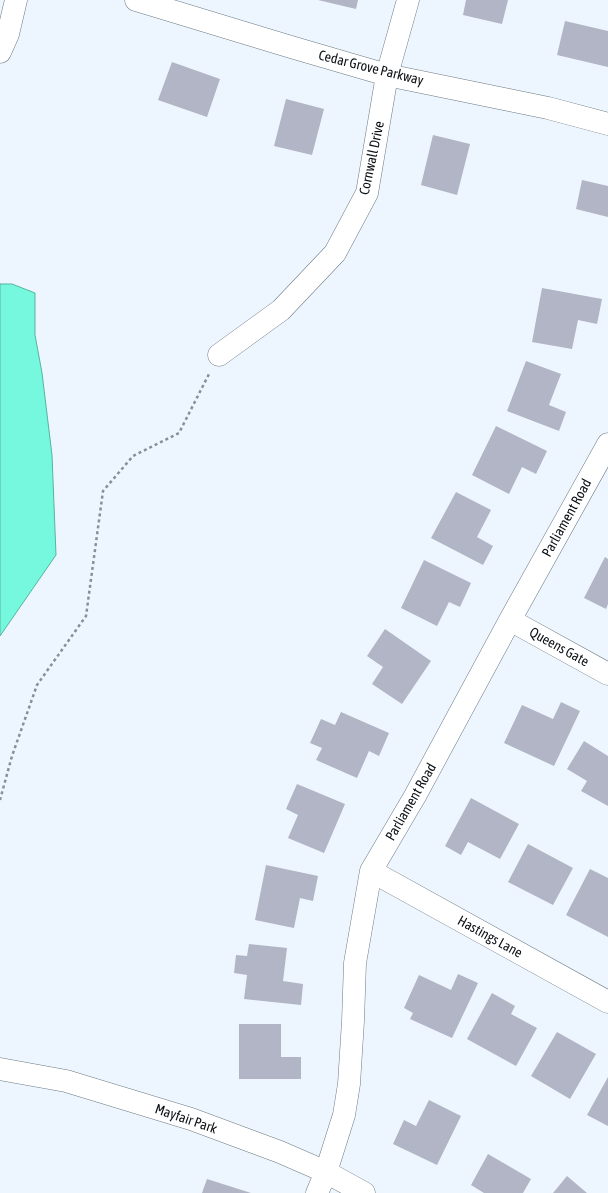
<!DOCTYPE html>
<style>
body{margin:0}
canvas{display:block;background:#edf6fe}
</style>
<canvas width="608" height="1193"></canvas>
<script>
const context = document.querySelector('canvas').getContext('2d');
context.lineJoin = 'round';
function fillPath(path, color) { context.fillStyle = color; context.fill(path, 'evenodd'); }
const shape = rows => new Path2D(rows.map(r => 'M' + r).join(''));
function trace(path, color, width, dash) { context.strokeStyle = color; context.lineWidth = width; context.lineCap = dash ? 'butt' : 'round'; context.setLineDash(dash || []); context.stroke(path); }
function drawText(font, color, halo, rows, align = 'center') {
  context.font = font + ' "Asap Condensed",sans-serif'; context.lineWidth = 3.5; context.setLineDash([]); context.textBaseline = 'middle'; context.strokeStyle = halo; context.fillStyle = color; for (const [text, x, y, turn = 0] of rows) {
    context.save(); context.translate(x, y); context.rotate((+turn || 0) * Math.PI / 180); context.textAlign = isNaN(turn) ? turn : align; if (halo) context.strokeText(text, 0, 0); context.fillText(text, 0, 0); context.restore();
  }
}
const water = shape([
 [0,284,12,284,35,293,35,335,42,373,52,455,56,555,0,636,0,284]
]);
fillPath(water, '#75f8dd');
trace(water, '#56b3a1', 1);
fillPath(shape([
 [318,0,358,0,356,9],
 [466,0,508,0,502,24,463,15],
 [565,21,608,31,608,67,557,55],
 [172,62,220,79,207,117,158,100],
 [286,99,324,109,312,155,274,146],
 [433,135,470,144,457,195,421,185],
 [582,180,608,186,608,217,576,209],
 [542,288,602,299,597,324,578,320,572,349,532,342],
 [526,361,561,374,549,405,566,412,559,431,507,411],
 [496,426,547,451,536,474,522,467,509,494,472,475],
 [456,492,491,510,477,537,493,546,483,565,431,538],
 [605,557,608,559,608,604,606,609,584,598],
 [424,560,471,583,460,607,449,602,437,626,401,608],
 [385,629,431,661,402,704,372,684,383,667,367,656],
 [561,702,580,711,554,766,504,743,522,705,553,719],
 [341,712,389,733,379,756,369,751,357,778,316,760,322,748,310,743,321,719,335,725],
 [584,741,608,756,608,806,581,791,587,781,567,769],
 [297,784,345,804,324,853,288,838,298,815,286,809],
 [471,798,519,824,500,859,468,842,461,855,445,846],
 [528,844,573,868,553,905,508,882],
 [266,865,318,876,313,901,300,898,294,928,255,920],
 [590,869,608,878,608,937,566,915],
 [249,944,287,948,283,981,303,984,301,1005,244,999,247,975,234,973,236,955,247,956],
 [458,974,478,983,452,1038,410,1019,413,1013,404,1008,419,975,451,990],
 [492,993,515,1006,511,1014,537,1028,516,1066,467,1039],
 [239,1024,281,1024,281,1057,301,1057,301,1079,239,1079],
 [557,1032,596,1054,570,1099,531,1076],
 [608,1077,608,1126,587,1115],
 [429,1100,461,1116,437,1165,393,1144,404,1120,416,1126],
 [488,1154,531,1179,523,1193,484,1193,471,1185],
 [567,1176,587,1193,553,1193],
 [207,1179,251,1193,202,1193]
]), '#b1b5c5');
const minor = shape([
 [136,0,291,47,387,75,548,108,608,124],
 [0,52,8,34,16,0],
 [219,355,281,310,335,253,367,193,387,75,408,0],
 [510,620,608,674],
 [371,871,608,1002],
 [0,1069,66,1081,191,1119,280,1152,326,1172,364,1193],
 [317,1193,326,1172,344,1115,349,1084,353,1021,355,963,371,871,415,796,510,620,608,444]
]);
trace(minor, '#6d7a85', 23);
trace(shape([
 [0,800,12,756,37,685,86,616,103,491,133,456,179,433,209,374]
]), '#888f96', 2.5, [3, 3]);
trace(minor, '#fff', 22);
drawText('14px', '#0c1115', '#fff', [
 ["Cedar Grove Parkway",371,68,14],
 ["Cornwall Drive",372,158,-78],
 ["Parliament Road",567,518,-61],
 ["Queens Gate",559,647,29],
 ["Parliament Road",411,802,-60],
 ["Hastings Lane",490,937,29],
 ["Mayfair Park",186,1119,19]
]);
</script>
